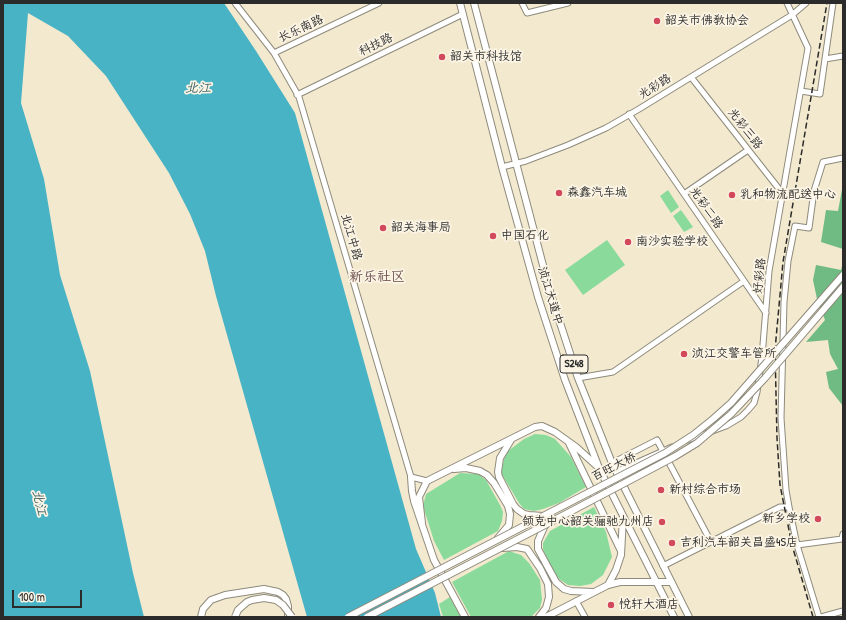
<!DOCTYPE html>
<meta charset="utf-8">
<style>
body{margin:0}
#map{position:relative;width:846px;height:620px;overflow:hidden;background:#f2e9ce;font-family:"Patrick Hand",sans-serif}
canvas{display:block}
.frame{position:absolute;inset:0;border:4px solid #2b2b2b;pointer-events:none}
.scale{position:absolute;left:12px;top:590px;width:70px;height:18px;box-sizing:border-box;border:2px solid #2b2b2b;border-top:0;padding-left:5px;font-size:12px;line-height:14px;white-space:nowrap;color:#2b2b2b;-webkit-text-stroke:3px #fcf5e5;paint-order:stroke}
</style>
<div id="map">
<canvas width="846" height="620"></canvas>
<div class="frame"></div>
<div class="scale">100 m</div>
</div>
<script>
const context = document.querySelector('canvas').getContext('2d');
context.lineJoin = 'round';
function fillPath(path, color) { context.fillStyle = color; context.fill(path, 'evenodd'); }
const shape = rows => new Path2D(rows.map(r => 'M' + r).join(''));
function trace(path, color, width, dash) { context.strokeStyle = color; context.lineWidth = width; context.lineCap = dash ? 'butt' : 'round'; context.setLineDash(dash || []); context.stroke(path); }
function drawText(font, color, halo, rows, align = 'center') {
  context.font = font + ' "Patrick Hand","LXGW WenKai TC",sans-serif'; context.lineWidth = 3.5; context.setLineDash([]); context.textBaseline = 'middle'; context.strokeStyle = halo; context.fillStyle = color; for (const [text, x, y, turn = 0] of rows) {
    context.save(); context.translate(x, y); context.rotate((+turn || 0) * Math.PI / 180); context.textAlign = isNaN(turn) ? turn : align; if (halo) context.strokeText(text, 0, 0); context.fillText(text, 0, 0); context.restore();
  }
}
fillPath(shape([
 [668,190,679,207,671,213,660,196],
 [681,210,693,227,684,232,673,216],
 [607,240,625,265,583,295,565,270],
 [535,434,546,435,555,439,571,457,586,487,559,503,543,509,534,511,524,509,519,503,501,473,504,459,508,451,524,439],
 [460,473,478,474,486,480,500,505,503,512,502,521,498,531,444,560,434,541,423,506,426,494],
 [594,507,606,532,612,557,603,575,591,584,580,586,568,585,559,579,551,568,543,549,543,543,550,531],
 [509,551,521,555,529,563,540,580,542,600,540,608,531,617,471,617,452,582],
 [450,597,461,617,443,617,439,604]
]), '#8adb9b');
fillPath(shape([
 [843,184,843,249,821,242,826,210,838,211],
 [843,262,843,406,829,388,826,372,838,369,830,354,828,340,806,342,825,320,817,299,813,280,816,265,841,270]
]), '#6fbb83');
fillPath(shape([
 [3,3,224,3,256,51,295,113,416,549,435,593,441,617,307,617,216,296,205,251,190,214,169,173,106,76,68,36,28,13,21,103,44,179,60,275,90,371,133,573,144,617,3,617]
]), '#48b3c5');
const minor = shape([
 [235,3,274,53,299,97,411,477,427,481],
 [522,3,527,13,568,3],
 [274,53,379,3],
 [825,59,843,56],
 [691,77,783,194],
 [801,91,820,94,833,3],
 [297,95,463,14],
 [629,114,766,313],
 [502,167,526,161,568,145,606,128,639,109,792,15,806,3],
 [684,194,748,150],
 [578,378,613,372,744,281],
 [688,440,726,426,741,417,748,410,754,403,757,392,762,357,769,271,808,48,787,3],
 [612,463,657,440,711,542],
 [616,472,672,447],
 [789,507,786,490,781,418,784,302,788,261,795,226,809,228,814,191,823,162,843,158],
 [797,545,842,539,843,534],
 [663,566,780,507,789,507,797,545,819,617],
 [576,601,585,617],
 [821,617,843,611]
]);
const major = shape([
 [460,3,502,167,538,297,565,380,599,468,674,617],
 [474,3,550,292,578,378,612,463,689,617],
 [511,440,500,458,498,472,499,477,513,504,517,509,524,514,529,515,543,516],
 [569,443,621,551],
 [454,469,466,468,480,471,487,475,494,483,508,506,510,514,509,525,498,538],
 [411,477,412,491,414,501,434,560,465,617],
 [422,523,419,497,427,481,535,427,542,426,555,432,576,447,598,467],
 [545,525,538,541,538,549,556,582,564,589,571,591,593,592],
 [502,548,517,547,527,549,540,568,548,584,549,597,546,608,539,617],
 [608,585,616,570,621,555,623,517],
 [201,617,203,609,211,600,225,595,264,589,278,592,283,595,286,599,288,606,288,617],
 [546,617,608,585,620,582,671,582]
]);
trace(minor, '#8e8a7c', 7);
trace(major, '#8e8a7c', 8);
trace(minor, '#fff', 5);
trace(major, '#fff', 6);
trace(shape([
 [813,617,792,545,780,485,777,438,775,350,783,262,827,3]
]), '#2b2b2b', 1.5, [6, 3]);
const majorBridge = shape([
 [235,617,238,610,247,602,252,600,264,598,276,600,283,605,292,617],
 [348,617,665,453,693,435,713,419,731,403,843,275],
 [367,617,545,525,674,457,697,443,731,414,765,378,843,287]
]);
trace(majorBridge, '#8e8a7c', 8, []);
trace(majorBridge, '#fff', 6);
for (const [x, y, r, color] of [
 [657,21,4,"#d1495b"],
 [442,57,4,"#d1495b"],
 [559,193,4,"#d1495b"],
 [732,195,4,"#d1495b"],
 [383,228,4,"#d1495b"],
 [493,236,4,"#d1495b"],
 [628,242,4,"#d1495b"],
 [684,354,4,"#d1495b"],
 [661,490,4,"#d1495b"],
 [818,519,4,"#d1495b"],
 [662,522,4,"#d1495b"],
 [672,543,4,"#d1495b"],
 [611,605,4,"#d1495b"]
]) { const dot = new Path2D(); dot.arc(x, y, r, 0, 2 * Math.PI); context.fillStyle = color; context.fill(dot); trace(dot, '#fcf5e5', 1.5); }
for (const [x, y, w] of [
 [574,364,28]
]) { const box = new Path2D(); box.roundRect(x - w / 2, y - 9, w, 18, 3); context.fillStyle = '#fcf5e5'; context.fill(box); trace(box, '#2b2b2b', 1); }
drawText('bold 11px', '#2b2b2b', null, [
 ["S248",574,364]
]);
drawText('12px', '#2b2b2b', '#fcf5e5', [
 ["韶关市佛教协会",665,21],
 ["韶关市科技馆",450,57],
 ["森鑫汽车城",567,193],
 ["乳和物流配送中心",740,195],
 ["韶关海事局",391,228],
 ["中国石化",501,236],
 ["南沙实验学校",636,242],
 ["浈江交警车管所",692,354],
 ["新村综合市场",669,490],
 ["新乡学校",810,519,"right"],
 ["领克中心韶关骊驰九州店",654,522,"right"],
 ["吉利汽车韶关昌盛4S店",680,543],
 ["悦轩大酒店",619,605]
], 'left');
drawText('12px', '#2b2b2b', '#fcf5e5', [
 ["长乐南路",301,29,-25],
 ["科技路",376,45,-26],
 ["光彩路",655,87,-32],
 ["光彩三路",745,129,52],
 ["光彩二路",706,208,55],
 ["北江中路",351,237,74],
 ["好彩路",760,276,-84],
 ["浈江大道中",550,296,73],
 ["百旺大桥",614,467,-27]
]);
drawText('italic 13px', '#355b61', '#fcf5e5', [
 ["北江",198,89],
 ["北江",39,503,77]
]);
drawText('14px', '#6b4d4c', '#fcf5e5', [
 ["新乐社区",377,277]
]);
</script>
